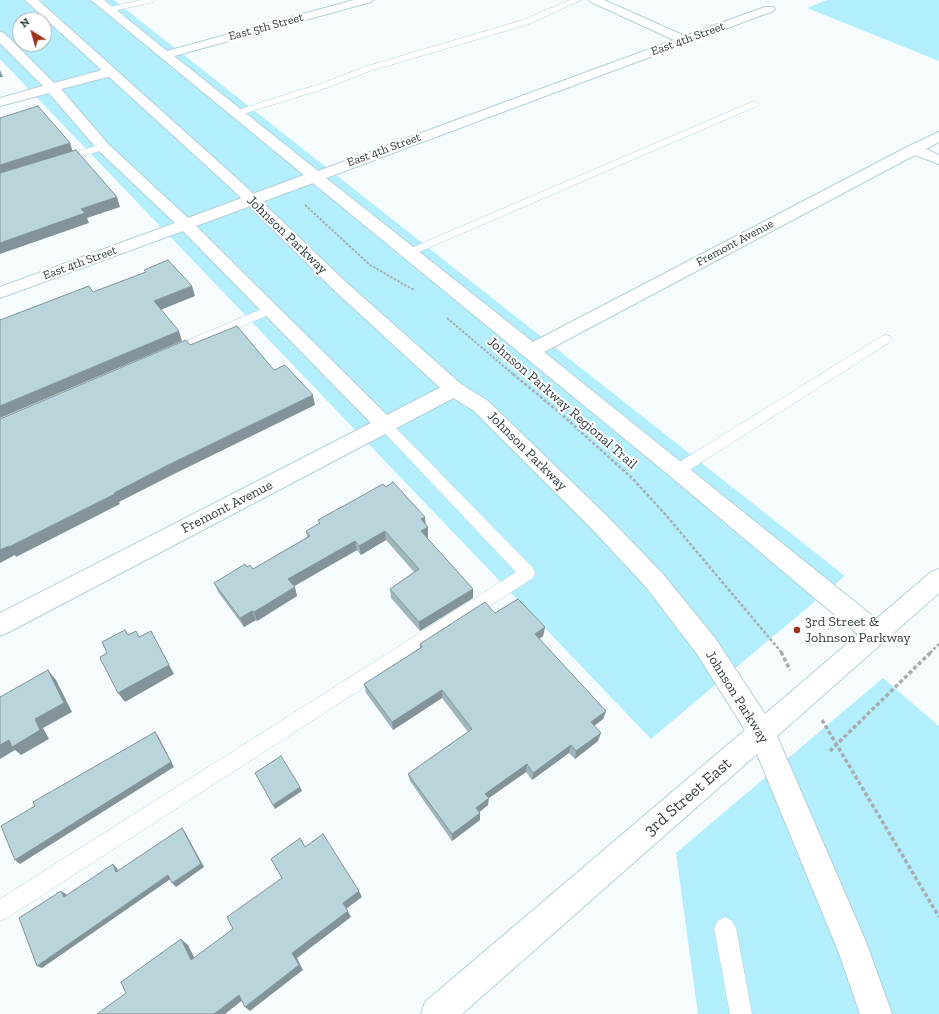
<!DOCTYPE html>
<style>
body{margin:0}
#map{position:relative;width:939px;height:1014px;overflow:hidden;background:#f6fcfd;font-family:"Zilla Slab",serif}
canvas{display:block}
.north{position:absolute;left:12px;top:12px;width:40px;height:40px;box-sizing:border-box;background:#fff;border:1px solid #adb1b3;border-radius:50%;rotate:323deg;font-size:11px;font-weight:700;line-height:16px;text-align:center;color:#323d40}
.north::after{content:'';display:block;margin:auto;width:14px;height:18px;background:#9c3319;clip-path:polygon(50% 0,100% 100%,50% 72%,0 100%)}
</style>
<div id="map">
<canvas width="939" height="1014"></canvas>
<div class="north">N</div>
</div>
<script>
const context = document.querySelector('canvas').getContext('2d');
context.lineJoin = 'round';
function fillPath(path, color) { context.fillStyle = color; context.fill(path, 'evenodd'); }
const shape = rows => new Path2D(rows.map(r => 'M' + r).join(''));
function trace(path, color, width, dash) { context.strokeStyle = color; context.lineWidth = width; context.lineCap = dash ? 'butt' : 'round'; context.setLineDash(dash || []); context.stroke(path); }
function drawText(font, color, halo, rows, align = 'center') {
  context.font = font + ' "Zilla Slab",serif'; context.lineWidth = 4; context.setLineDash([]); context.textBaseline = 'middle'; context.strokeStyle = halo; context.fillStyle = color; for (const [text, x, y, turn = 0] of rows) {
    context.save(); context.translate(x, y); context.rotate((+turn || 0) * Math.PI / 180); context.textAlign = isNaN(turn) ? turn : align; if (halo) context.strokeText(text, 0, 0); context.fillText(text, 0, 0); context.restore();
  }
}
fillPath(shape([
 [0,0,114,0,845,576,651,739,0,59],
 [20,20,44,20,44,44,20,44],
 [827,0,939,0,939,61,807,8],
 [883,678,939,726,939,1014,698,1014,676,853]
]), '#b3eefd');
const service = shape([
 [141,0,154,0,153,2,109,12,105,10,106,8,141,0],
 [570,0,581,0,529,24,370,71,329,87,240,115,237,116,232,113,234,111,323,83,364,67,523,20,570,0],
 [754,101,759,104,757,106,412,255,404,255,402,253,404,251,754,101],
 [103,144,108,147,106,149,60,163,55,160,56,158,103,144],
 [271,305,275,306,277,309,275,312,177,355,172,356,167,355,166,352,167,349,271,305],
 [886,335,890,336,892,339,890,342,683,474,678,475,673,474,671,470,673,466,882,336,886,335],
 [385,420,390,422,533,568,535,573,533,578,7,918,0,921,0,899,516,572,380,428,378,425,380,422,385,420],
 [725,917,732,921,736,928,752,1014,730,1014,714,928,718,921,725,917]
]);
const minor = shape([
 [91,0,104,0,167,51,354,0,373,0,371,2,174,56,318,171,674,40,591,2,589,0,604,0,685,36,765,7,773,7,775,9,773,11,326,178,533,342,909,146,939,132,939,142,926,149,939,155,939,164,915,155,544,352,885,626,888,634,885,642,876,645,867,642,670,476,313,183,196,226,387,415,447,384,454,382,461,384,464,389,461,394,9,632,0,636,0,613,371,423,183,231,0,298,0,287,175,223,98,150,49,93,0,106,0,98,43,86,0,43,0,32,4,33,54,83,110,68,115,69,116,72,115,75,61,89,108,144,188,218,304,175,91,0]
]);
const tertiary = shape([
 [25,0,38,0,243,184,348,284,461,384,488,401,607,516,662,573,715,638,765,714,931,572,939,569,939,593,777,736,866,942,892,1014,860,1014,839,953,757,754,462,1014,421,1014,425,1002,745,730,697,654,646,587,591,528,474,411,447,394,336,292,233,190,25,0]
]);
trace(service, '#b5d1d8', 1);
trace(minor, '#b5d1d8', 2);
trace(tertiary, '#b5d1d8', 2);
trace(shape([
 [305,205,370,265,414,290],
 [447,318,514,375]
]), '#a6aeaf', 2, [2.5, 1.5]);
trace(shape([
 [513,374,560,413,633,479,665,514,782,653],
 [930,653,939,644]
]), '#a6aeaf', 2.5, [3, 2]);
trace(shape([
 [781,652,790,670],
 [822,720,939,917],
 [830,751,931,652]
]), '#a6aeaf', 3.5, [4, 2.5]);
fillPath(service, '#fff');
fillPath(minor, '#fff');
fillPath(tertiary, '#fff');
fillPath(shape([
 [318,520,426,525,428,527,428,537,427,538,473,598,420,631,391,598,390,589,414,572,386,540,361,555,357,550,294,586,297,596,257,621,256,620,244,627,218,592,214,583,247,567,253,569,307,537,306,531,319,523],
 [545,627,543,636,539,639,606,711,603,719,594,726,598,741,575,759,569,753,532,780,526,772,488,798,488,805,479,812,480,813,480,820,452,841,410,781,408,774,468,732,442,698,393,730,366,693,364,684,420,648,420,644]
]), '#9fb6bc');
fillPath(shape([
 [0,70,3,77,0,77],
 [70,143,73,152,0,175,0,165],
 [117,197,120,207,87,218,89,223,0,254,0,243,81,209],
 [192,286,195,296,158,311,154,301],
 [179,331,182,341,0,418,0,406],
 [313,395,315,405,172,475,119,502,120,504,16,557,15,555,0,563,0,550,168,465],
 [425,517,426,527,421,519],
 [428,527,428,537,422,541,421,531],
 [385,531,386,540,361,555,359,546],
 [355,541,357,550,291,588,288,579],
 [295,587,297,596,257,621,254,612],
 [473,589,473,598,420,631,419,622],
 [252,611,256,620,244,627,240,618],
 [545,627,543,636,534,643,535,634],
 [151,631,174,674,125,702,118,693],
 [48,670,56,680,72,712,43,728,49,739,21,755,15,750,0,759,0,745,35,719],
 [442,690,442,698,393,730,392,722],
 [606,711,603,719,589,730,591,722],
 [155,732,158,736,174,767,20,864,15,860],
 [601,733,598,741,575,759,576,751],
 [571,745,569,753,532,780,533,773],
 [527,764,526,772,485,801,485,794],
 [300,787,302,791,275,809,273,805],
 [489,798,488,805,476,815,476,808],
 [480,813,480,820,452,841,452,834],
 [182,828,185,832,204,867,176,887,172,883],
 [113,864,117,868,120,875,116,872],
 [168,875,172,878,42,968,37,966],
 [61,891,66,894,68,900,64,897],
 [359,891,362,897,346,909,343,903],
 [348,911,351,917,297,958,303,970,250,1011,245,1007,292,953],
 [181,939,188,945,198,965,191,960],
 [239,995,244,999,225,1014,214,1014]
]), '#829499');
const building = shape([
 [38,106,70,143,0,165,0,118,38,106],
 [76,150,117,197,81,209,85,213,0,243,0,173,76,150],
 [168,260,192,286,154,301,179,331,0,406,0,320,89,286,93,292,146,272,144,270,168,260],
 [237,326,274,370,285,365,313,395,168,465,114,493,115,494,9,547,9,546,0,550,0,419,186,340,190,345,237,326],
 [393,482,425,517,421,519,428,527,421,531,473,589,419,622,390,589,419,569,385,531,359,546,355,541,288,579,295,587,254,612,252,611,240,618,214,583,245,564,247,567,250,565,253,569,310,536,306,531,320,523,318,520,383,484,386,487,393,482],
 [518,599,545,627,535,634,606,711,591,722,601,733,576,751,571,745,533,773,527,764,485,794,489,798,476,808,480,813,452,834,408,774,472,729,442,690,392,722,364,684,422,647,420,644,485,602,495,613,518,599],
 [125,630,128,635,136,631,139,637,151,631,169,665,118,693,101,660,100,657,107,653,102,642,125,630],
 [48,670,64,703,35,719,40,730,12,747,9,740,0,745,0,697,48,670],
 [155,732,171,762,15,860,1,826,35,806,33,802,155,732],
 [281,756,300,787,273,805,255,773,281,756],
 [182,828,201,864,172,883,168,875,37,966,19,918,61,891,64,897,113,864,116,872,182,828],
 [323,834,359,891,343,903,348,911,292,953,299,965,245,1007,239,995,214,1014,97,1014,126,993,121,982,181,939,191,960,233,929,227,917,282,878,271,859,300,838,305,847,323,834]
]);
fillPath(building, '#b9d4db');
trace(building, '#829499', 1);
for (const [x, y, r, color] of [
 [797,630,4,"#9c3319"]
]) { const dot = new Path2D(); dot.arc(x, y, r, 0, 2 * Math.PI); context.fillStyle = color; context.fill(dot); trace(dot, '#fff', 1.5); }
drawText('12px', '#323d40', '#fff', [
 ["East 5th Street",266,27,-15],
 ["East 4th Street",688,39,-20],
 ["East 4th Street",384,150,-20],
 ["Fremont Avenue",735,243,-28],
 ["East 4th Street",80,263,-20]
]);
drawText('14px', '#323d40', '#fff', [
 ["Johnson Parkway",287,235,44],
 ["Johnson Parkway Regional Trail",562,403,41],
 ["Johnson Parkway",527,451,45],
 ["Fremont Avenue",227,507,-27],
 ["Johnson Parkway",737,697,58]
]);
drawText('14px', '#323d40', '#fff', [
 ["3rd Street &",805,622],
 ["Johnson Parkway",805,638]
], 'left');
drawText('17px', '#323d40', '#fff', [
 ["3rd Street East",688,797,-41]
]);
</script>
